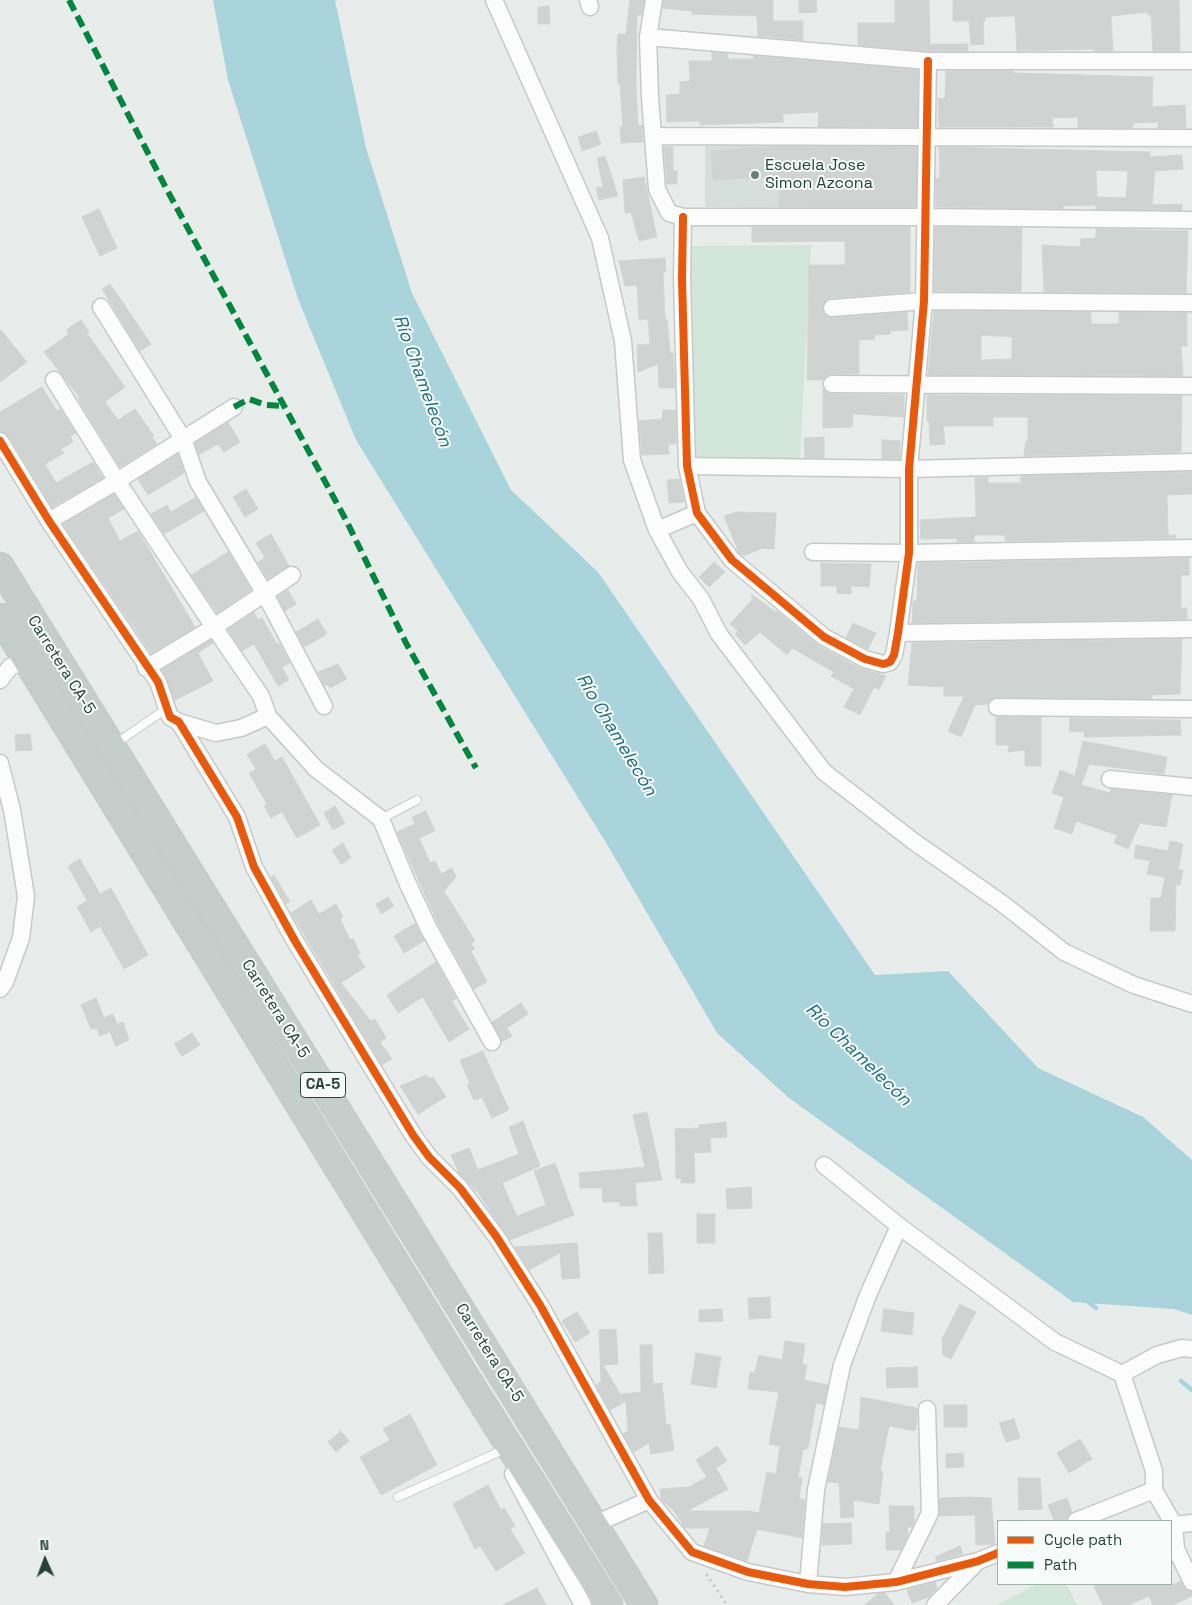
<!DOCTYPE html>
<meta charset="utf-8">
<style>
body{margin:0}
#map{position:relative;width:1192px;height:1605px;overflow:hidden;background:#e8edeb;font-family:"Space Grotesk",sans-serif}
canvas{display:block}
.legend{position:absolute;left:997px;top:1520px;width:175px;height:65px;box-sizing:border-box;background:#f7fbf9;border:1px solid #a3b1ad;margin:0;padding:6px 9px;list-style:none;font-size:15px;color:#24423a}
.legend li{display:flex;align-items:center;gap:10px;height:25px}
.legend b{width:25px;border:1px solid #a3b1ad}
.north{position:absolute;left:20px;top:1535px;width:50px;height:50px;-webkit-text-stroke:4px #f7fbf9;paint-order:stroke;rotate:358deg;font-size:14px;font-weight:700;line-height:20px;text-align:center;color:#24423a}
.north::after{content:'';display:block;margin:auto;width:18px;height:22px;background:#24423a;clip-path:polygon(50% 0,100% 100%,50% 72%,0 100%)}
</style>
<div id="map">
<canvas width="1192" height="1605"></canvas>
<ul class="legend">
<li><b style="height:6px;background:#e8590c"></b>Cycle path</li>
<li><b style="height:6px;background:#00873e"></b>Path</li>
</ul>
<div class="north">N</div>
</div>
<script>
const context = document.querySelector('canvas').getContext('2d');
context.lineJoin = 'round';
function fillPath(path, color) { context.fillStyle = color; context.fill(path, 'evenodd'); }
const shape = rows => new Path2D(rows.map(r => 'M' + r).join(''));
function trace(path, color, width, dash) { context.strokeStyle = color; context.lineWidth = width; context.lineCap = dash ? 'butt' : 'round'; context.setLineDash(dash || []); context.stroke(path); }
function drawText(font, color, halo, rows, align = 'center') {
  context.font = font + ' "Space Grotesk",sans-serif'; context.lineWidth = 4; context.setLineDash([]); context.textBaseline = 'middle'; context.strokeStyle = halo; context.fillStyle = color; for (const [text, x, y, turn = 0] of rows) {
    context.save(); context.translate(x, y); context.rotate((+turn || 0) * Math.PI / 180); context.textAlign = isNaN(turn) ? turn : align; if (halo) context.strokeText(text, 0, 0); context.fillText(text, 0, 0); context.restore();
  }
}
fillPath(shape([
 [705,142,806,143,806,208,705,207]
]), '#d6dedb');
fillPath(shape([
 [811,245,800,459,696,459,686,246],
 [1038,1584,1066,1584,1077,1605,996,1605]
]), '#d1e6d8');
fillPath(shape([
 [213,0,335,0,366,148,412,293,511,490,598,572,875,975,948,971,1038,1068,1143,1117,1192,1160,1192,1315,1174,1309,1073,1302,789,1098,717,1033,608,846,356,440,298,299,228,80]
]), '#a9d4db');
trace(shape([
 [1087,1301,1096,1308],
 [1181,1381,1192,1390]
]), '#a9d4db', 4.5);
const building = shape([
 [630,0,644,0,641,15,637,15,636,84,638,126,642,125,643,142,621,143,620,127,623,126,620,84,618,84,617,48,618,34,626,34,630,0],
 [664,0,773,0,773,21,803,21,803,40,758,36,757,16,692,14,692,11,663,8,664,0],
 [799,0,816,0,817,12,799,13,799,0],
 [895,0,929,0,930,44,968,44,968,51,928,51,858,45,858,23,895,23,895,0],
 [953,0,1179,0,1180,51,1153,51,1151,15,1148,15,1148,12,1111,16,1113,51,1094,51,1094,49,1017,51,1015,16,985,17,985,21,983,21,984,44,971,45,969,21,953,21,953,0],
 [549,6,550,24,538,24,538,7,549,6],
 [712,52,728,54,728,59,753,59,754,56,918,70,917,127,818,127,819,112,783,114,783,122,700,125,700,121,667,122,666,95,680,94,680,82,690,81,689,61,712,61,712,52],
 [946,71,1013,71,1013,73,1153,77,1152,107,1185,105,1186,128,1158,128,1158,122,1133,123,1133,128,1078,128,1078,117,1052,118,1053,127,939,127,938,98,945,99,946,71],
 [596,131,601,144,582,151,578,137,596,131],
 [781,146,917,147,916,207,779,207,780,176,713,180,711,151,781,146],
 [664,147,673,147,673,171,677,171,677,184,667,184,664,147],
 [939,147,1150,152,1150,157,1182,155,1183,169,1155,171,1152,205,1182,204,1182,210,1096,209,1096,205,1063,206,1063,209,936,207,936,178,940,178,939,147],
 [1096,170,1128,171,1126,198,1097,197,1096,170],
 [605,156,618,196,599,200,596,188,603,187,597,158,605,156],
 [644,177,657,237,639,241,631,212,625,213,623,180,644,177],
 [99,209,117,248,100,256,82,217,99,209],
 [752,227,910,227,910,292,831,298,826,300,822,308,824,314,833,318,907,312,908,330,890,331,890,334,874,335,875,339,859,340,859,374,832,374,823,380,807,380,809,265,845,265,845,241,752,242,752,227],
 [935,227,1022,228,1021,292,934,291,935,227],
 [1096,229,1188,231,1186,293,1044,292,1042,245,1081,247,1080,239,1096,238,1096,229],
 [665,258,666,272,663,272,665,319,667,319,670,353,673,353,675,388,659,388,658,364,638,372,637,345,650,344,648,319,639,320,637,285,625,286,619,261,665,258],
 [110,284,151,344,140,351,102,289,110,284],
 [934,311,1091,312,1091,324,1119,324,1119,312,1187,313,1187,346,1181,346,1183,376,928,375,934,311],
 [981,335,1012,337,1012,359,981,360,981,335],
 [81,320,89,332,87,333,125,387,105,402,118,420,135,409,154,436,152,437,157,444,120,467,78,399,80,398,44,352,69,334,66,330,81,320],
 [0,329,27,362,0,382,0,329],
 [42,387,57,411,60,409,76,433,70,437,73,442,61,449,64,453,45,464,56,483,93,462,103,478,52,507,9,436,0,431,0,412,42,387],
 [823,389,832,394,904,395,904,417,853,414,852,427,823,428,823,389],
 [927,395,1182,396,1181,452,1024,456,1026,441,1028,441,1028,417,993,417,993,426,943,426,945,444,930,445,929,421,927,421,927,395],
 [663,410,676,410,676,444,668,444,669,454,642,455,639,421,662,419,663,410],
 [228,422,240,442,224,452,218,444,199,455,195,443,228,422],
 [824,437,824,458,805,458,804,438,824,437],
 [882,440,900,441,900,459,882,459,882,440],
 [178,454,184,473,148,495,138,479,178,454],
 [1192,472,1192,494,1167,495,1168,535,1176,535,1176,538,1005,541,1005,535,974,535,974,542,957,542,957,538,921,539,920,520,976,517,975,478,988,477,988,483,1021,483,1021,476,1192,472],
 [680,479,684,502,669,503,667,480,680,479],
 [246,489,258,509,245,517,233,497,246,489],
 [114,494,124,509,108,518,120,541,138,531,195,627,151,653,63,524,114,494],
 [196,497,204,511,164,534,151,514,167,505,171,512,196,497],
 [737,512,776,513,774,549,764,548,743,556,739,553,724,516,737,512],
 [271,534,289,566,268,579,258,562,265,558,256,543,271,534],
 [228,552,251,590,217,613,191,575,228,552],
 [1189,558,1189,575,1181,575,1181,608,1187,608,1187,619,912,623,913,601,917,601,918,563,1189,558],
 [714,562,725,572,709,587,699,577,714,562],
 [821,563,871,564,869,587,851,586,851,594,837,593,837,586,821,586,821,563],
 [288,590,296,604,285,611,278,597,288,590],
 [751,594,776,612,777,611,819,646,860,668,886,676,879,689,874,687,860,715,844,707,854,689,831,676,834,672,792,648,787,655,760,632,745,645,735,634,738,631,730,624,753,599,751,594],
 [254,612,258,620,262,618,277,644,279,643,290,663,282,667,289,680,278,686,254,644,242,651,228,630,254,612],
 [318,619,327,634,304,647,296,632,318,619],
 [853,623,876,633,868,649,846,638,853,623],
 [1182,639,1180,694,1152,695,1152,699,997,697,992,699,988,704,975,705,961,737,948,731,964,696,944,696,944,687,908,685,912,643,1182,639],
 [211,640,213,643,198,653,213,681,175,700,162,670,211,640],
 [338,664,347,679,330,688,327,684,324,685,318,672,338,664],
 [996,717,1041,717,1041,766,1025,766,1025,750,1008,752,1009,745,996,745,996,717],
 [1070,718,1180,720,1181,735,1084,737,1085,732,1069,731,1070,718],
 [30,734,32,750,16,751,15,735,30,734],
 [1083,741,1167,757,1164,774,1089,764,1081,785,1110,793,1111,789,1172,795,1166,827,1140,823,1128,849,1114,843,1117,835,1076,821,1072,834,1054,828,1064,797,1052,793,1060,770,1075,776,1083,741],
 [265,744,275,761,282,757,320,825,297,838,282,812,271,818,264,806,267,804,249,773,256,769,247,754,265,744],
 [335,806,345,823,333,830,324,813,335,806],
 [426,811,435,831,419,838,430,863,435,861,441,874,452,868,456,877,444,891,475,941,471,944,475,949,471,951,487,982,474,989,438,924,397,832,415,824,412,817,426,811],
 [1170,841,1183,844,1178,870,1183,870,1180,885,1176,884,1175,931,1150,931,1151,898,1161,898,1165,877,1147,874,1150,861,1134,858,1136,845,1168,851,1170,841],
 [343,843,351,858,341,864,332,850,343,843],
 [80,859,100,894,111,888,148,955,124,969,100,926,91,932,77,907,87,901,68,866,80,859],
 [274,875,290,902,286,904,271,877,274,875],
 [388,897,394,906,381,914,376,904,388,897],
 [311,900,319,914,336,904,343,917,340,919,350,940,353,938,360,954,357,955,365,967,341,983,371,1021,375,1019,386,1038,380,1042,392,1059,382,1065,291,913,311,900],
 [415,923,424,941,404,953,394,936,415,923],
 [436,962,456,999,452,1001,469,1029,449,1042,423,997,398,1013,387,995,436,962],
 [96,998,104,1018,113,1014,117,1024,123,1022,129,1040,116,1046,110,1032,99,1036,97,1028,91,1029,81,1005,96,998],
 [521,1003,528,1014,507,1028,512,1036,502,1042,492,1022,521,1003],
 [192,1033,200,1045,182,1056,174,1044,192,1033],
 [483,1051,509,1110,492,1118,482,1097,474,1100,467,1085,470,1084,460,1060,483,1051],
 [426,1075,430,1079,433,1077,446,1097,418,1114,400,1086,426,1075],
 [647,1112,662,1180,635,1183,637,1206,620,1206,619,1202,603,1202,602,1188,580,1188,579,1173,645,1167,633,1115,647,1112],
 [523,1121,540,1166,502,1183,517,1216,546,1205,534,1171,555,1163,574,1215,510,1240,478,1193,459,1173,451,1155,469,1148,478,1170,519,1154,509,1127,523,1121],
 [726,1122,727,1137,710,1138,711,1152,694,1153,695,1183,681,1183,681,1178,676,1179,675,1129,699,1128,699,1125,726,1122],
 [751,1187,752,1208,727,1209,726,1189,751,1187],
 [697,1214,715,1214,715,1243,697,1243,697,1214],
 [648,1233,662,1233,664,1273,649,1274,648,1233],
 [577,1243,580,1278,562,1279,560,1253,529,1270,515,1247,577,1243],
 [770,1297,771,1318,749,1319,748,1298,770,1297],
 [960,1304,976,1312,951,1359,943,1355,942,1339,960,1304],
 [722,1309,723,1321,699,1322,699,1310,722,1309],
 [884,1309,914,1313,912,1335,881,1331,884,1309],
 [577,1312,590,1333,575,1342,562,1321,577,1312],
 [616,1329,618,1364,603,1365,620,1394,641,1392,640,1345,652,1345,653,1384,662,1383,666,1425,670,1424,674,1450,651,1454,649,1443,634,1452,623,1434,628,1431,626,1401,610,1410,596,1385,601,1382,599,1330,616,1329],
 [785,1341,805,1344,802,1364,807,1365,804,1380,828,1385,824,1405,816,1403,808,1448,803,1450,798,1477,802,1478,799,1499,805,1500,802,1538,757,1529,747,1561,704,1546,710,1528,685,1528,674,1511,661,1499,660,1489,689,1487,707,1477,696,1460,717,1446,727,1461,716,1468,728,1489,687,1511,750,1511,759,1513,767,1472,776,1474,780,1446,769,1444,779,1392,748,1389,750,1372,755,1373,759,1355,782,1360,785,1341],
 [696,1353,721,1357,716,1388,691,1384,696,1353],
 [917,1367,918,1387,887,1388,886,1368,917,1367],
 [861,1397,917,1408,917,1420,915,1431,889,1426,880,1471,883,1471,879,1504,853,1500,854,1517,841,1518,839,1483,828,1482,839,1427,859,1430,861,1397],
 [944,1405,967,1405,967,1427,944,1427,944,1405],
 [410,1414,437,1465,381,1495,360,1457,390,1440,383,1429,410,1414],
 [1014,1419,1020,1438,1006,1442,999,1423,1014,1419],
 [341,1431,349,1441,336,1452,328,1442,341,1431],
 [1080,1439,1092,1459,1069,1473,1057,1453,1080,1439],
 [963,1453,964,1467,946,1468,946,1454,963,1453],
 [1018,1478,1040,1478,1042,1509,1019,1510,1018,1478],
 [488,1485,501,1510,504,1508,515,1526,510,1529,525,1553,496,1571,480,1546,475,1549,453,1504,488,1485],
 [969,1497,991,1498,995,1544,976,1545,975,1515,939,1516,940,1498,969,1497],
 [1067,1498,1072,1512,1066,1519,1054,1521,1048,1505,1067,1498],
 [889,1506,914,1506,914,1522,912,1527,907,1527,908,1536,901,1550,886,1550,886,1532,890,1532,889,1506],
 [851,1523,852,1544,822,1545,823,1524,851,1523],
 [960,1546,963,1554,937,1561,935,1557,960,1546],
 [1180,1581,1186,1590,1192,1592,1192,1596,1173,1605,1153,1605,1149,1596,1128,1605,1103,1605,1093,1584,1175,1584,1180,1581],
 [935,1582,937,1588,929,1597,912,1603,907,1590,935,1582],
 [537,1588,546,1605,503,1605,537,1588],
 [885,1593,894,1605,864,1605,878,1594,885,1593]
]);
fillPath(building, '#cfd4d2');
trace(building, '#d1d6d4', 1);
const service = shape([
 [115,744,166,709],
 [381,819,417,800],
 [398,1497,501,1451]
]);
const minor = shape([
 [494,0,600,238,623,341,632,460,657,530,697,513],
 [588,0,590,7],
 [654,0,648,37,650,97,657,189,669,213,683,217,927,217,1192,220],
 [648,37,928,61,1192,61],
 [653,136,1192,138],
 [683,217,682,279,687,466,697,513,732,560,824,637,865,659,883,664,890,662,894,655,898,633,909,553,909,469,924,301,928,61],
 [101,307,183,439,198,482,265,594,324,706],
 [832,308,924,301,1192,303],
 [54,380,117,481,234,407],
 [832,384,1192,386],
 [0,441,49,521,158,682,170,717,179,722,237,817,254,867,295,941,413,1135,429,1157,460,1188,496,1236,540,1305,649,1500,692,1552,748,1572,808,1584,845,1587,896,1582,978,1561,998,1553],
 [687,466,909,469,1192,462],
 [49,521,117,481,214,627,146,668],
 [657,530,680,572,701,599,719,634,824,772,913,841,1003,904,1064,952,1134,985,1192,1004],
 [813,552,909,553,1192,548],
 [292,575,214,627,261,696,268,716,316,769,381,819,407,882,429,929,492,1042],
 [898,633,1192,629],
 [0,680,10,667,27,660],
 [997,707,1192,709],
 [179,722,216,733,241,728,268,716],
 [0,763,12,810,26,896,21,938,5,982,0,989],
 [1110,779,1192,787],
 [824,1165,899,1226],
 [1122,1374,1157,1355,1182,1348,1192,1349],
 [513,1474,583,1605],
 [1076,1521,1154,1490],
 [595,1524,649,1500],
 [1174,1525,1176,1549,1192,1582],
 [896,1582,930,1513,927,1409],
 [808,1584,816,1490,842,1365,868,1295,899,1226,1055,1342,1122,1374,1154,1471,1154,1490,1174,1525,1192,1523],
 [935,1605,978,1561]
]);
const trunk = shape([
 [0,566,644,1605],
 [0,617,466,1377,609,1605]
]);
trace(service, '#c5cac8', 10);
trace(minor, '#c5cac8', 19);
trace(trunk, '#c3ccc9', 29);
trace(shape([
 [706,1574,727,1605]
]), '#c3ccca', 2.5, [2.5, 4]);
trace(service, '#fcfcfc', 8);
trace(minor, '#fcfcfc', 16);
trace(trunk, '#c6cecc', 26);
trace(shape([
 [69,0,166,188,347,522,406,643,476,768],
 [234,407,249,399,266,405,284,406]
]), '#00873e', 6, [12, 6]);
trace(shape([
 [683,217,682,279,687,466,697,513,732,560,824,637,865,659,883,664,890,662,894,655,898,633,909,553,909,469,924,301,928,61],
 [0,441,49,521,158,682,170,717,179,722,237,817,254,867,295,941,413,1135,429,1157,460,1188,496,1236,540,1305,649,1500,692,1552,748,1572,808,1584,845,1587,896,1582,978,1561,998,1553]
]), '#e8590c', 8);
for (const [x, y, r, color] of [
 [755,175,5,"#697e78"]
]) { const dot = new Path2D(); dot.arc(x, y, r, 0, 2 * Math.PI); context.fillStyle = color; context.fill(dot); trace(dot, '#f7fbf9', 2); }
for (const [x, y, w] of [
 [323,1085,45]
]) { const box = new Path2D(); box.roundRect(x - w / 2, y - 12.5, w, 25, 4); context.fillStyle = '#f7fbf9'; context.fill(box); trace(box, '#24423a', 1); }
drawText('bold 15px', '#24423a', null, [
 ["CA-5",323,1085]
]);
drawText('16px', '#24423a', '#f7fbf9', [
 ["Escuela Jose",765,166],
 ["Simon Azcona",765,184]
], 'left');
drawText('16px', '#24423a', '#f7fbf9', [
 ["Carretera CA-5",61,665,58],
 ["Carretera CA-5",275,1009,58],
 ["Carretera CA-5",489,1353,58]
]);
drawText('italic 18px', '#1c6f80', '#f7fbf9', [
 ["Río Chamelecón",422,381,70],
 ["Río Chamelecón",616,735,59],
 ["Río Chamelecón",858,1055,44]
]);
</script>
